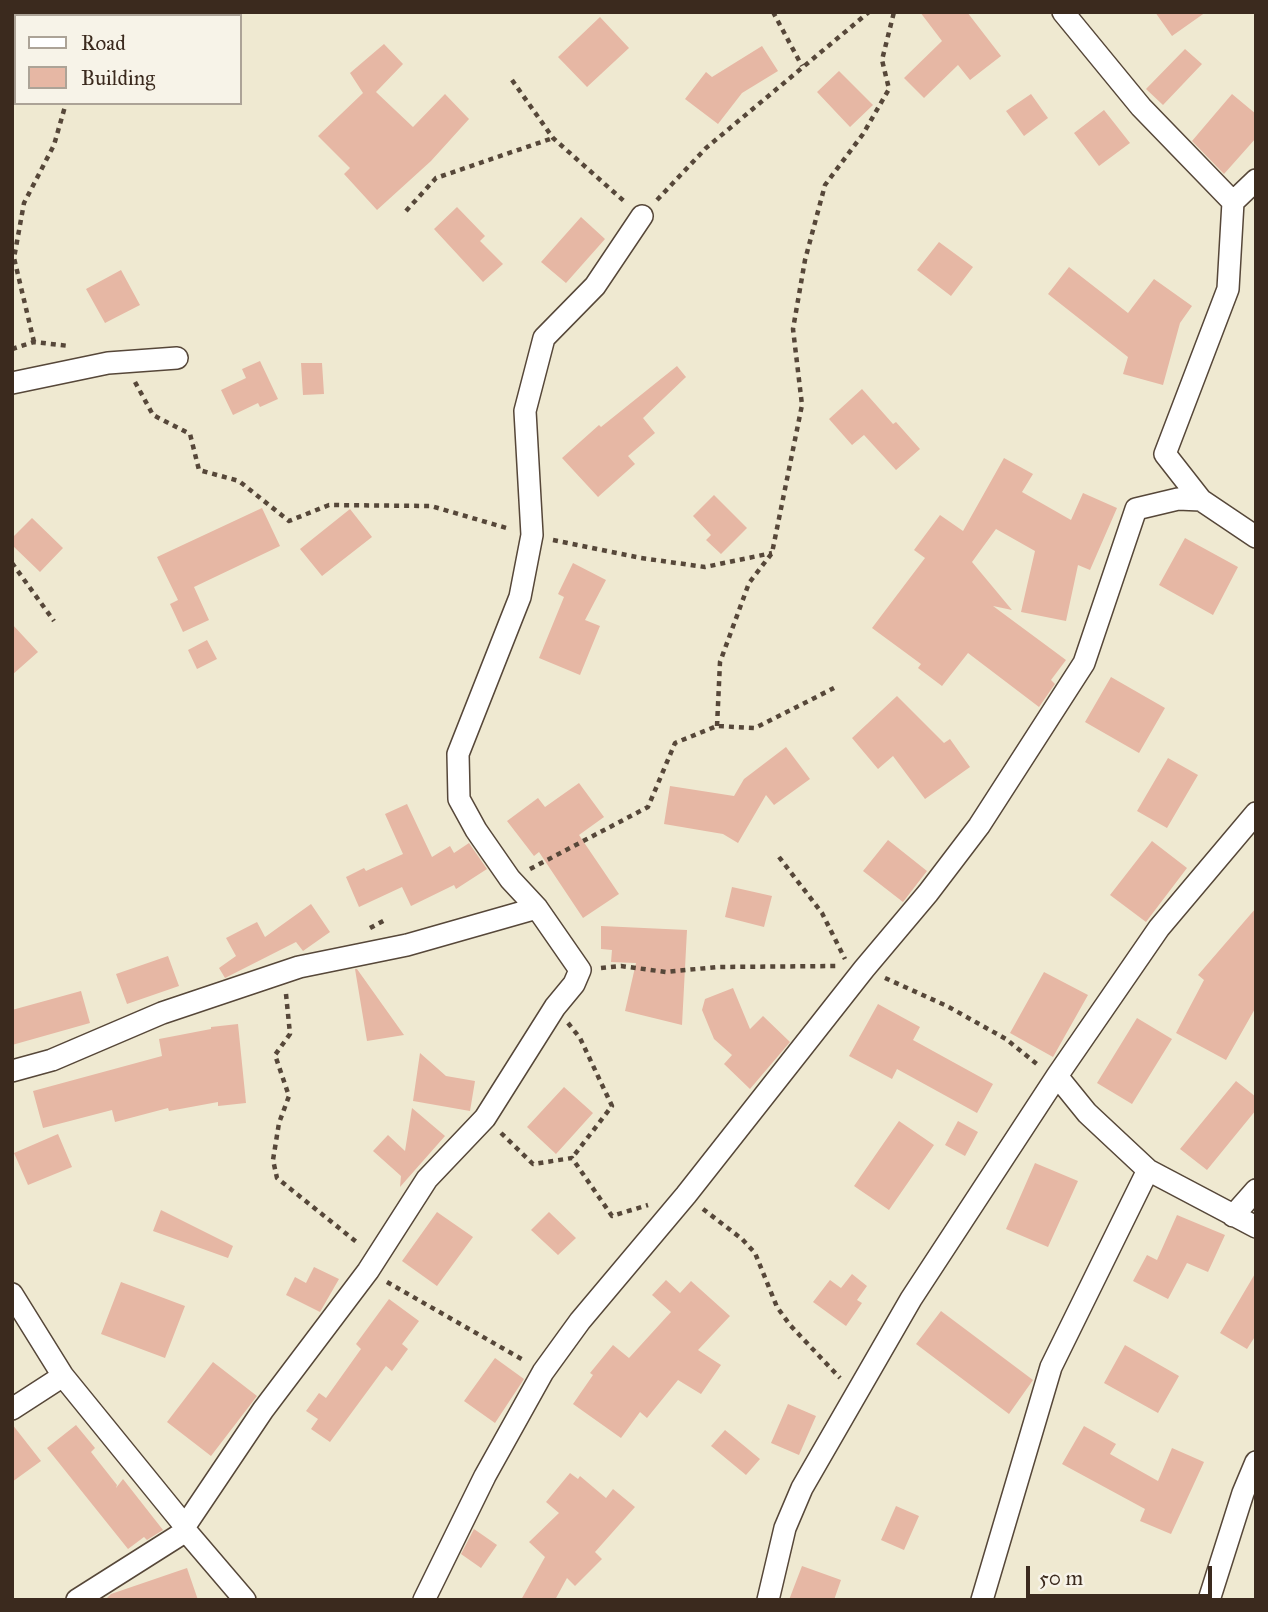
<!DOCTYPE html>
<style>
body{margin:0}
#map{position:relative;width:1268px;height:1612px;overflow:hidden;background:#efe9d1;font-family:"IM FELL Great Primer",serif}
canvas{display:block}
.frame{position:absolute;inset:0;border:14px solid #3b2a1e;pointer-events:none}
.legend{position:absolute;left:14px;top:14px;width:228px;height:91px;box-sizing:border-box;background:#f7f3e8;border:2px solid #aca397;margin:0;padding:9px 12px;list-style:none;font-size:21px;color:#3b2a1e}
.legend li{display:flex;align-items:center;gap:14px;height:35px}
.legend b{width:35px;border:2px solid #aca397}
.scale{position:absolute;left:1026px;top:1566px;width:186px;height:32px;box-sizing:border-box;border:4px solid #3b2a1e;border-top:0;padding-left:9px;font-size:21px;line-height:24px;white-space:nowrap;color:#3b2a1e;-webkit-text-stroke:5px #f7f3e8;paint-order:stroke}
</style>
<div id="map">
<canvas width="1268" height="1612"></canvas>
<div class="frame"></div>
<ul class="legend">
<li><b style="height:9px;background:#fff"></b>Road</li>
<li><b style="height:19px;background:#e6b7a4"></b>Building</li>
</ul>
<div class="scale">50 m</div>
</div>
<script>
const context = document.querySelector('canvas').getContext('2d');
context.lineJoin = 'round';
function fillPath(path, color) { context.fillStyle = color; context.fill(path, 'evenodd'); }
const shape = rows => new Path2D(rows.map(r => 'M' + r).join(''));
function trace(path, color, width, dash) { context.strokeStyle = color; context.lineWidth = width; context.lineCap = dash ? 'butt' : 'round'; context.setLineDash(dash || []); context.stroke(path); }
fillPath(shape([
 [920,12,967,12,1001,56,970,80,958,65,924,98,904,78,942,41],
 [1155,12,1206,12,1172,36],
 [600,17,629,48,587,87,558,57],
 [384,44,403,64,376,92,413,127,445,94,469,119,431,161,377,210,344,174,350,168,318,136,363,93,350,73],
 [762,46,778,71,742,93,718,124,685,99,706,72,712,77],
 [1185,49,1202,64,1163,105,1146,89],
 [839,71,873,105,850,127,817,92],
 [1031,94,1048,118,1024,136,1006,111],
 [1232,94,1256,114,1256,138,1224,174,1192,141],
 [1104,110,1130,143,1099,166,1074,133],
 [457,207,485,236,480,241,503,264,483,282,434,229],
 [581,217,605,239,566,283,541,262],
 [939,242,973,267,951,296,917,270],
 [1069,267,1128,313,1154,279,1192,306,1180,323,1163,385,1123,374,1128,357,1048,294],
 [121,270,140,305,105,323,86,289],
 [260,361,278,399,260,407,258,403,233,415,221,390,246,378,242,369],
 [301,363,322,363,324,394,303,395],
 [677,366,686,377,643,418,655,433,628,456,635,464,598,497,562,458,599,425,601,427],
 [862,389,893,424,896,422,920,449,896,470,864,435,852,445,829,419],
 [1004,458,1033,474,1022,492,1071,520,1083,493,1117,508,1090,570,1078,565,1066,621,1021,612,1035,551,996,529,972,562,1012,610,993,606,1066,660,1051,680,1055,684,1039,707,968,653,942,686,918,668,921,664,872,628,925,558,914,550,940,515,963,531],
 [714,495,747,528,721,554,706,540,711,535,693,516],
 [262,508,280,546,194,587,209,620,183,632,170,604,178,600,157,557],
 [350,509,372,537,322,576,300,549],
 [32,518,63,548,40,572,12,545,12,538],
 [1185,538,1238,567,1213,615,1159,585],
 [573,563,606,580,585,620,600,626,580,675,539,658,564,597,558,594],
 [12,624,38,652,12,675],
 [207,640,217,659,197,669,188,650],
 [1111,677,1165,708,1139,753,1085,722],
 [897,696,944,743,950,739,970,767,925,799,893,756,878,769,852,738],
 [786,747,810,779,774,805,766,795,738,843,723,834,664,824,670,786,734,796,744,779],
 [1168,758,1198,775,1167,828,1137,811],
 [579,783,604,817,579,835,619,894,583,918,539,852,534,856,507,821,538,798,545,807],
 [407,804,432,857,450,846,454,853,469,843,487,869,456,889,454,885,411,906,402,887,359,907,346,877,364,868,366,871,403,854,385,814],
 [888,840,927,871,903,902,863,871],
 [1152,841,1187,868,1146,922,1110,895],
 [732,887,772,896,764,927,725,917],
 [311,904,330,932,303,951,296,942,225,978,219,968,236,956,226,938,257,922,265,937],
 [1256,908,1256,1007,1226,1060,1176,1033,1204,980,1198,975],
 [601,926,687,930,682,1025,625,1011,636,963,611,962,612,950,601,949],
 [168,956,179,986,127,1004,116,974],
 [355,969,357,969,404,1035,367,1041],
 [1044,972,1088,995,1053,1057,1010,1033],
 [733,988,750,1029,763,1016,790,1042,750,1089,724,1064,732,1055,714,1039,702,1010,705,999],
 [81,991,90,1023,12,1045,12,1010],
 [878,1004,920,1027,913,1040,993,1084,977,1113,897,1069,892,1079,849,1056],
 [1137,1018,1172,1039,1132,1104,1097,1083],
 [238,1024,246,1103,218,1106,218,1102,169,1111,168,1108,115,1122,112,1110,43,1128,33,1091,162,1056,159,1039,211,1029,211,1027],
 [420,1053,446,1076,475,1081,470,1111,413,1101],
 [1236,1081,1256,1097,1256,1110,1207,1170,1180,1149],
 [564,1087,593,1113,556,1154,527,1127],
 [412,1108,445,1136,400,1187,401,1176,373,1151,388,1135,405,1151],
 [899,1121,934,1145,889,1210,854,1186],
 [958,1121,978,1132,965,1156,945,1145],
 [58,1134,72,1167,28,1185,14,1153],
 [1035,1163,1078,1181,1048,1247,1006,1229],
 [161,1210,233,1246,228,1258,153,1231],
 [437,1212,473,1237,437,1286,402,1261],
 [549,1212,576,1238,558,1255,531,1230],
 [1177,1215,1225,1235,1208,1272,1187,1263,1168,1299,1133,1281,1147,1255,1157,1260],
 [314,1267,339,1279,320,1312,286,1295,295,1277,306,1283],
 [1256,1272,1256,1335,1247,1349,1220,1333],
 [852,1274,867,1286,857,1300,862,1303,846,1326,813,1302,830,1280,841,1288],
 [666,1280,680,1293,691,1281,730,1316,698,1350,721,1365,701,1394,678,1380,647,1418,640,1412,621,1438,573,1404,593,1375,590,1373,613,1345,629,1358,671,1312,652,1295],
 [121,1282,185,1306,165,1358,101,1334],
 [389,1299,419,1321,402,1344,408,1349,392,1371,386,1366,330,1442,311,1429,318,1419,306,1411,319,1393,326,1398,361,1349,356,1344],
 [941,1311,1033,1380,1009,1414,916,1344],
 [1125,1345,1179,1376,1158,1413,1104,1383],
 [495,1358,524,1379,495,1423,464,1401],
 [213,1362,257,1396,211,1456,167,1422],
 [788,1404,816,1416,799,1455,771,1443],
 [12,1424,41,1461,12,1482],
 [76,1425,95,1448,91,1452,117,1485,116,1488,123,1479,163,1530,147,1540,144,1537,128,1549,47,1448],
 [1084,1426,1116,1444,1110,1454,1158,1481,1172,1448,1204,1462,1171,1534,1140,1521,1145,1509,1062,1464],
 [725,1430,760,1459,746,1475,711,1446],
 [570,1473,578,1479,580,1476,606,1498,613,1489,635,1507,595,1552,602,1559,575,1586,567,1578,555,1600,521,1600,545,1557,529,1542,559,1513,546,1502],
 [896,1506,919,1516,904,1550,881,1540],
 [474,1529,497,1545,481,1568,461,1554],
 [802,1566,841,1580,834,1600,789,1600],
 [187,1568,198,1600,105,1600,111,1594]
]), '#e6b7a4');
const street = shape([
 [1063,12,1141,107,1233,202],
 [12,383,108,363,177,358],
 [1201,500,1165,454,1228,289,1233,202,1256,180],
 [12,1071,52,1060,162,1013,299,967,407,945,537,908],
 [1057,1076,1087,1113,1148,1170,1256,1227],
 [1233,1216,1256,1190],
 [12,1294,63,1376,185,1526,186,1531,245,1600],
 [12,1409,63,1376],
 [185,1526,263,1410,368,1271,427,1179,485,1118,555,1007,574,984,580,970,537,908,510,879,476,830,459,799,458,754,520,597,532,535,525,411,544,338,595,286,642,216],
 [77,1600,186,1531],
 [424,1600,485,1476,543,1372,580,1321,686,1195,864,969,928,893,979,826,1084,663,1136,509,1178,499,1201,500,1256,537],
 [768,1600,785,1528,802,1488,911,1299,1057,1076,1159,928,1256,813],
 [982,1600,1051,1367,1148,1170],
 [1209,1600,1243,1493,1256,1462]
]);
trace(street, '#564739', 24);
trace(shape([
 [773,12,802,66],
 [98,16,100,12],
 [512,80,553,138,625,202],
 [657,200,706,148,869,12],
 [406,211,436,178,553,138],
 [34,342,14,258,24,203,54,145,66,103],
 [12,349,34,342,69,346],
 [135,382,153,415,190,434,199,470,239,481,289,521,329,505,431,506,510,529],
 [553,540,641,558,705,567,772,553],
 [12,563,54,621],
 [717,726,720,662,749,583,772,553,802,405,793,329,805,260,825,185,863,134,889,89,882,60,894,12],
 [779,857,822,913,845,959],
 [530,869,648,807,675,743,717,726,755,728,834,688],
 [370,928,385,920],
 [601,968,621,966,666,972,717,967,837,966],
 [885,978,947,1006,1006,1039,1038,1065],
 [286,994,290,1034,275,1055,289,1096,279,1123,273,1160,277,1178,359,1244],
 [568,1023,580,1038,612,1106,572,1158],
 [501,1133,533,1164,572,1158,612,1216,648,1205],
 [703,1209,742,1239,755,1253,777,1307,790,1325,840,1378],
 [387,1282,525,1361]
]), '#564739', 4.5, [5, 5]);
trace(street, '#fff', 21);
</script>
